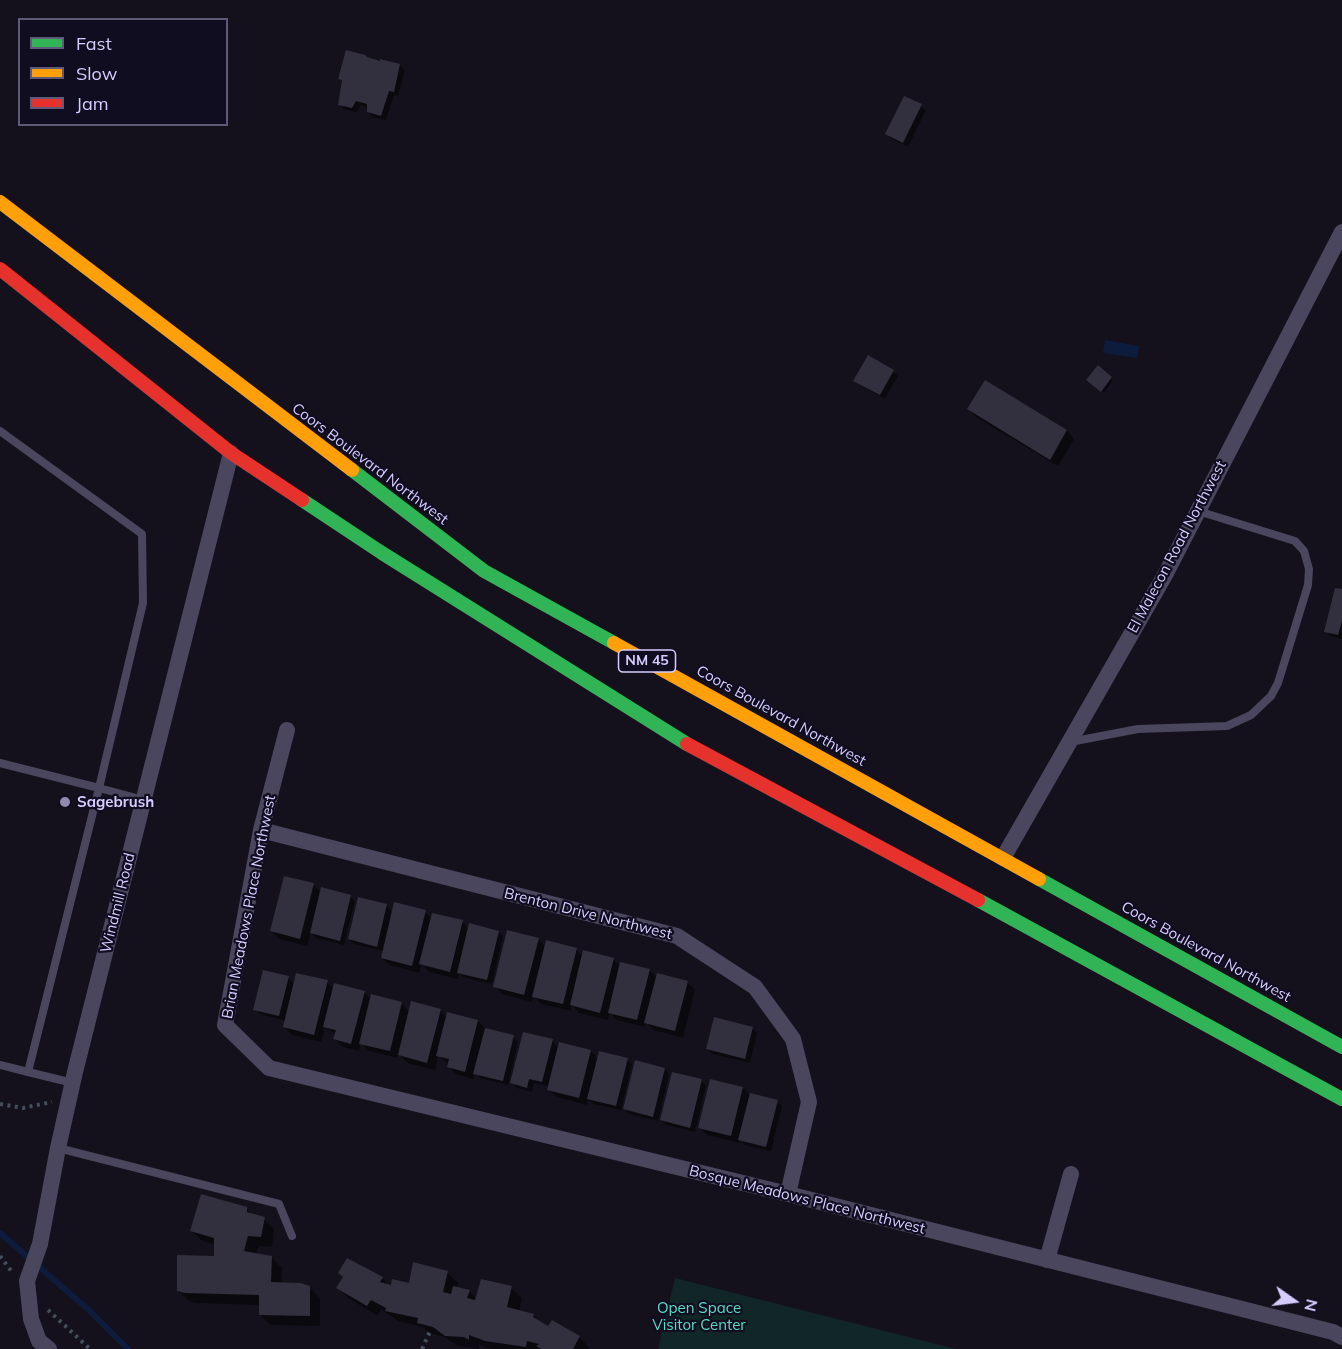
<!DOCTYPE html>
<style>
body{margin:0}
#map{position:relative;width:1342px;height:1349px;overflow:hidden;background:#14111c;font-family:Mulish,sans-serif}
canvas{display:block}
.legend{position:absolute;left:18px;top:18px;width:210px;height:108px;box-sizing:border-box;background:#110d20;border:2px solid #605a79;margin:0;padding:8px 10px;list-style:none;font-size:18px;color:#d6cdfe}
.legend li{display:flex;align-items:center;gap:12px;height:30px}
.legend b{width:30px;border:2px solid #605a79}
.north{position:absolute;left:1264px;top:1271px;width:60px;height:60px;-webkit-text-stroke:4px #110d20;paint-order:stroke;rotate:104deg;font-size:16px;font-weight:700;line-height:24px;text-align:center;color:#d6cdfe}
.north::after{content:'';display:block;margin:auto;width:21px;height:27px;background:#d6cdfe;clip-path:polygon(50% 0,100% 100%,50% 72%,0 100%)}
</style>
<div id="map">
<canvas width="1342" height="1349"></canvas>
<ul class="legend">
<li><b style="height:8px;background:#30b455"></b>Fast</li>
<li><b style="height:8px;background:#ff9f0a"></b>Slow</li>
<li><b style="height:8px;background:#e5322d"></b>Jam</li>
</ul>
<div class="north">N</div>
</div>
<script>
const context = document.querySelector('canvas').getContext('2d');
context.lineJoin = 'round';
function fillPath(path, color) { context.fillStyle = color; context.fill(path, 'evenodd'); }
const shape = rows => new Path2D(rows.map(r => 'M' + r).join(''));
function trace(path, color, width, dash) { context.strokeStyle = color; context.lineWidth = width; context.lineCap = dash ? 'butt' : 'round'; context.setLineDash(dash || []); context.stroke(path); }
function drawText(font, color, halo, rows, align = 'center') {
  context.font = font + ' Mulish,sans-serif'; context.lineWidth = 4.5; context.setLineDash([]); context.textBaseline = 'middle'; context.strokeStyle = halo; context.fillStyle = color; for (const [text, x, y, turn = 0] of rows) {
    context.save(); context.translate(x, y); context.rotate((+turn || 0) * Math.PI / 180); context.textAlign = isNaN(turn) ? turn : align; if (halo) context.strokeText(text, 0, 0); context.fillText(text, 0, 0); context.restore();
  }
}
fillPath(shape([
 [675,1278,956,1349,658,1349]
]), '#112627');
fillPath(shape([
 [1105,340,1139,346,1137,358,1103,353]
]), '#0d1b3d');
fillPath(shape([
 [368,59,400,65,405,70,398,96,394,95,386,120,373,117,368,112,369,108,361,105,357,112,344,109,339,104,343,82,340,78],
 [921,106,926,110,908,147,892,139,887,134],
 [1098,367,1113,380,1104,393,1088,380],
 [893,371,898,376,885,399,860,385,855,380],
 [985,382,1067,431,1074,439,1058,466,976,417,968,409],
 [1342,591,1342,639,1330,636,1325,631],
 [313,884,321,893,350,896,355,901,344,945,316,938,311,932,307,946,279,939,271,931],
 [359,899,387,906,393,913,425,912,432,919,462,922,469,929,499,932,503,937,492,984,463,977,459,973,458,979,429,972,422,964,419,973,390,965,382,958,384,951,354,944,349,939],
 [538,939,546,947,576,949,583,957,613,959,621,967,649,970,657,978,687,982,695,990,683,1038,654,1030,646,1023,645,1027,617,1020,610,1013,608,1020,579,1013,572,1005,571,1011,541,1004,533,996,532,1002,502,994,495,986],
 [288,978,295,984,327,982,334,989,364,992,372,1000,401,1003,410,1012,440,1010,447,1017,478,1021,486,1030,513,1037,518,1042,508,1085,480,1078,475,1073,473,1079,456,1074,449,1067,449,1064,438,1056,435,1070,407,1063,399,1054,397,1058,369,1051,361,1043,359,1051,343,1047,335,1039,336,1035,325,1027,321,1042,292,1035,284,1027,286,1021,260,1014,255,1009],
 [752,1028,757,1033,750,1063,713,1054,708,1049],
 [552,1041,559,1048,591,1051,598,1059,627,1060,632,1064,621,1110,593,1104,588,1099,587,1105,557,1097,549,1090,550,1087,534,1083,532,1092,517,1088,512,1083],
 [665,1069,669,1074,658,1121,629,1114,625,1109],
 [701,1081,706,1086,695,1132,666,1125,662,1120],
 [743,1088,750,1096,777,1101,782,1106,771,1151,744,1145,740,1140,739,1143,707,1135,699,1127],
 [247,1209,254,1216,264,1219,274,1229,272,1247,259,1246,256,1254,271,1257,282,1268,281,1284,309,1287,320,1298,320,1326,271,1325,260,1315,260,1305,196,1303,189,1301,178,1291,215,1257,216,1245,202,1241,192,1231],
 [447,1272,458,1283,457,1288,469,1291,477,1299,511,1288,522,1298,519,1312,533,1315,548,1328,579,1337,589,1347,588,1349,492,1349,479,1345,479,1349,457,1346,445,1337,429,1333,423,1327,398,1321,381,1309,378,1316,348,1298,338,1288,382,1278,389,1286,410,1285]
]), '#0007');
trace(shape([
 [0,1233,91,1312,128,1349]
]), '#0d1b3d', 6);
fillPath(shape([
 [346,50,365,55,367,57,380,61,380,59,400,64,394,92,389,91,381,116,367,112,367,104,356,101,352,108,338,105,342,80,338,79],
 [904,96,922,104,903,143,885,134],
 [868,355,894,370,880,395,853,381],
 [1098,365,1112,377,1101,392,1086,380],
 [985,380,1067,430,1050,460,967,409],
 [1335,588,1342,589,1342,621,1338,635,1324,632],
 [284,876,314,883,300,939,270,931],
 [321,887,351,895,340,941,310,933],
 [358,897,387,904,377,947,348,939],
 [394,902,426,910,412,966,381,958],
 [432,913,463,920,450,972,419,964],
 [469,923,499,931,487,980,457,973],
 [507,930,539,938,524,995,493,987],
 [546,940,577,948,563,1004,532,997],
 [583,950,614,958,600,1013,570,1005],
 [620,962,650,969,637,1020,608,1013],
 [263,970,289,976,279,1016,253,1010],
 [296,973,328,980,314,1035,283,1027],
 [657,973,688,981,675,1031,644,1023],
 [334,983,365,991,351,1044,333,1039,336,1030,323,1027],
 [371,994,402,1002,390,1051,359,1044],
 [411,1001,441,1009,427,1063,398,1055],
 [447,1012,478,1020,465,1072,447,1067,449,1059,436,1056],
 [714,1017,753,1027,745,1059,706,1049],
 [485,1028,514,1035,503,1081,473,1074],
 [523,1032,553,1039,542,1082,529,1079,527,1088,510,1083],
 [559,1042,591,1050,579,1098,547,1090],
 [599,1051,628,1058,616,1106,587,1099],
 [635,1060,665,1068,653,1117,623,1109],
 [672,1072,702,1079,690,1128,660,1120],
 [710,1079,743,1087,731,1136,698,1128],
 [750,1093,778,1100,766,1147,738,1140],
 [201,1194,247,1207,247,1212,265,1217,261,1237,248,1236,244,1251,272,1256,271,1282,301,1283,310,1286,310,1316,259,1315,259,1295,185,1293,177,1291,177,1255,214,1256,214,1238,190,1231],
 [347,1258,383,1277,380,1282,391,1285,392,1279,409,1283,413,1262,448,1271,443,1292,451,1294,453,1286,470,1290,467,1298,475,1300,481,1279,512,1286,507,1307,534,1314,533,1317,548,1326,552,1320,580,1336,573,1349,541,1349,536,1346,539,1344,527,1341,526,1347,485,1341,469,1335,469,1340,464,1337,445,1336,433,1327,417,1323,418,1318,385,1311,386,1308,371,1300,367,1306,336,1288,343,1277,338,1273]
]), '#322f3e');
trace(shape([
 [0,1104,23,1108,52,1102],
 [0,1256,12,1272],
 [48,1310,90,1349],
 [422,1349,431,1329]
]), '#444e5d', 4, [3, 4.5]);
trace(shape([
 [0,431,142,534,143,603,99,788,0,763],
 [1070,742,1138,729,1227,726,1251,715,1271,696,1278,683,1308,585,1309,569,1304,551,1295,541,1198,511],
 [0,1065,28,1072],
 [73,1083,28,1072,99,788,144,800],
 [58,1148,279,1204,292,1236]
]), '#49465d', 8);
trace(shape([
 [287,730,261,830,225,1025,269,1068,788,1194,1333,1332,1342,1337],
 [261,830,677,936,755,987,793,1039,809,1102,788,1194],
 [1003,858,1165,575,1342,232],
 [1047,1260,1071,1174],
 [49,1349,39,1341,31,1319,27,1281,40,1244,58,1148,75,1072,231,453]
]), '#49465d', 16);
trace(shape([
 [352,470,484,571,614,643],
 [302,500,382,553,687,744],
 [1039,879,1342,1047],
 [978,900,1342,1099]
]), '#30b455', 14);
trace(shape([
 [0,202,352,470],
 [614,643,1039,879]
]), '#ff9f0a', 14);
trace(shape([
 [0,269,231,453,302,500],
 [687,744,978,900]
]), '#e5322d', 14);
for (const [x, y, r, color] of [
 [65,802,6,"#928baf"]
]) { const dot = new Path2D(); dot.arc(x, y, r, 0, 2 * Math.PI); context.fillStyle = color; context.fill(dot); trace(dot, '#110d20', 2); }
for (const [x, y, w] of [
 [647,661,57]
]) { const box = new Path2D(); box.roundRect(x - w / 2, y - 11, w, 22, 4.5); context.fillStyle = '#110d20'; context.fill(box); trace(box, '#d6cdfe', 1.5); }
drawText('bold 14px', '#d6cdfe', null, [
 ["NM 45",647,661]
]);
drawText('15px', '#d6cdfe', '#110d20', [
 ["Coors Boulevard Northwest",370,464,37],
 ["El Malecon Road Northwest",1177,547,-62],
 ["Coors Boulevard Northwest",781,716,29],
 ["Windmill Road",118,903,-76],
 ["Brian Meadows Place Northwest",249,907,-79],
 ["Brenton Drive Northwest",588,914,14],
 ["Coors Boulevard Northwest",1206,952,29],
 ["Bosque Meadows Place Northwest",807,1200,14]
]);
drawText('bold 15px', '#d6cdfe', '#110d20', [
 ["Sagebrush",77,802]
], 'left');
drawText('15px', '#5bdcc3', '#110d20', [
 ["Open Space",699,1308],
 ["Visitor Center",699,1325]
]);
</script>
